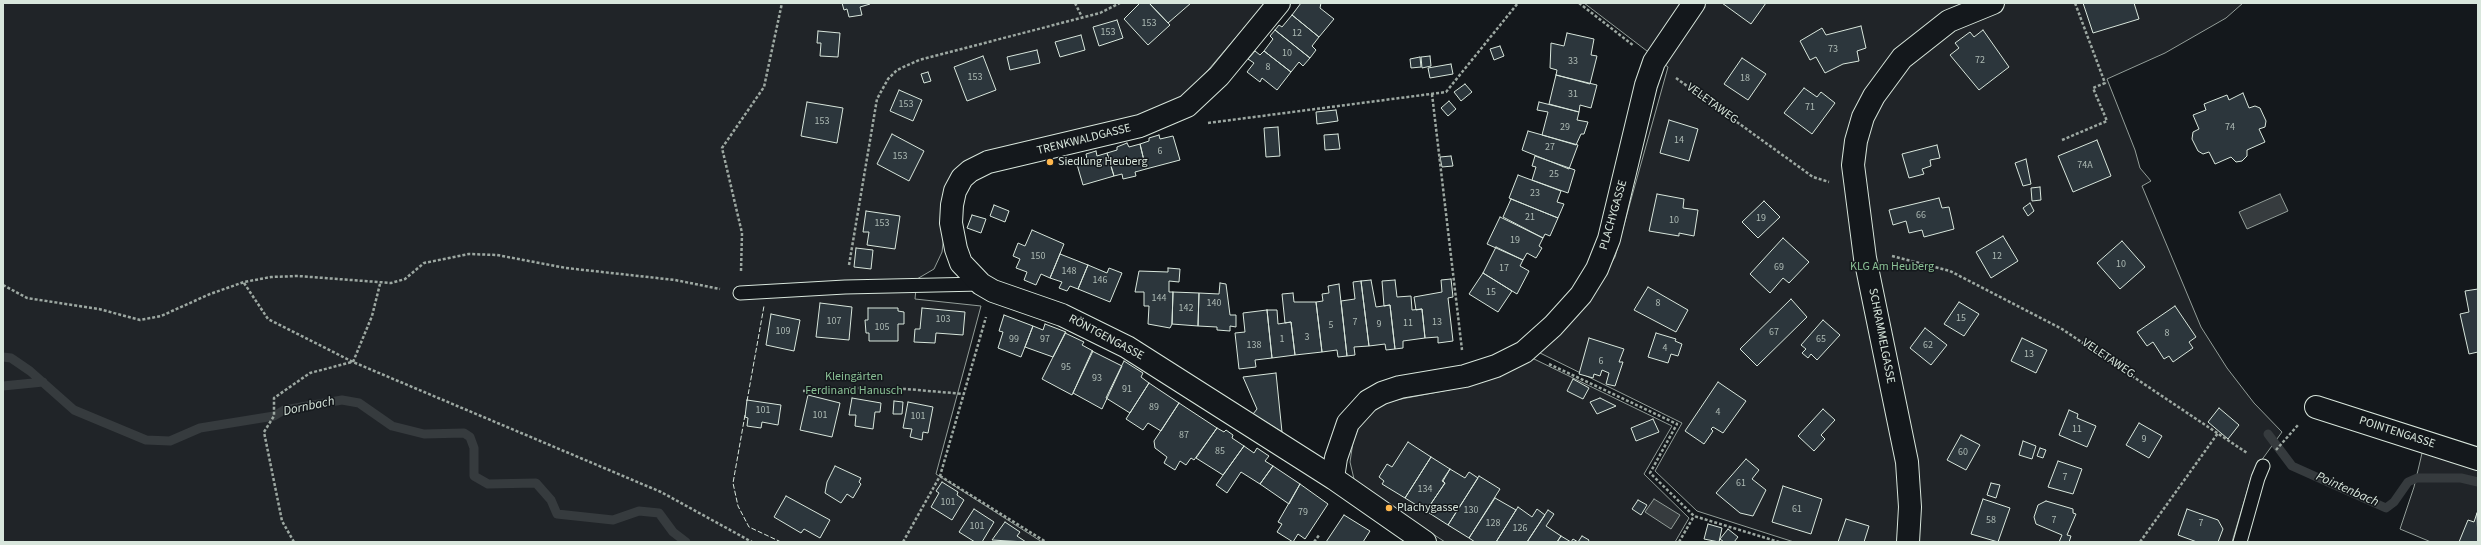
<!DOCTYPE html>
<meta charset="utf-8">
<style>
body{margin:0}
#map{position:relative;width:2481px;height:545px;overflow:hidden;background:#14181c;font-family:"Source Sans 3",sans-serif}
canvas{display:block}
.frame{position:absolute;inset:0;border:4px solid #d8e6dc;pointer-events:none}
</style>
<div id="map">
<canvas width="2481" height="545"></canvas>
<div class="frame"></div>
</div>
<script>
const context = document.querySelector('canvas').getContext('2d');
context.lineJoin = 'round';
function fillPath(path, color) { context.fillStyle = color; context.fill(path, 'evenodd'); }
const shape = rows => new Path2D(rows.map(r => 'M' + r).join(''));
function trace(path, color, width, dash) { context.strokeStyle = color; context.lineWidth = width; context.lineCap = dash ? 'butt' : 'round'; context.setLineDash(dash || []); context.stroke(path); }
function drawText(font, color, halo, rows, align = 'center') {
  context.font = font + ' "Source Sans 3",sans-serif'; context.lineWidth = 3; context.setLineDash([]); context.textBaseline = 'middle'; context.strokeStyle = halo; context.fillStyle = color; for (const [text, x, y, turn = 0] of rows) {
    context.save(); context.translate(x, y); context.rotate((+turn || 0) * Math.PI / 180); context.textAlign = isNaN(turn) ? turn : align; if (halo) context.strokeText(text, 0, 0); context.fillText(text, 0, 0); context.restore();
  }
}
const green = shape([
 [3,3,1265,3,1192,89,1164,108,1131,121,983,152,963,163,951,178,942,252,934,269,917,279,915,299,981,306,936,474,1042,542,3,542,3,3],
 [1584,3,2243,3,2226,18,2165,53,2107,79,2135,150,2140,168,2151,181,2142,186,2201,327,2227,368,2254,403,2282,432,2253,472,2232,542,1794,542,1697,511,1655,471,1682,423,1538,352,1592,295,1615,257,1668,67,1584,3],
 [1532,358,1672,426,1644,474,1689,518,1675,542,1445,542,1360,486,1354,479,1350,462,1353,442,1359,426,1373,410,1391,401,1469,386,1532,358],
 [2423,449,2478,463,2478,542,2431,542,2400,529,2414,487,2423,449]
]);
fillPath(green, '#202428');
trace(green, '#939e99', 1);
const water = shape([
 [2280,194,2288,211,2247,229,2239,212,2280,194],
 [1654,499,1680,515,1671,529,1645,512,1654,499]
]);
fillPath(water, '#363b3e');
trace(water, '#939e99', 1);
trace(shape([
 [3,357,11,358,30,371,74,410,146,440,170,441,200,428,274,416,284,410,342,400,359,403,392,426,424,434,464,433,470,437,474,448,474,476,488,484,536,483,551,500,557,514,613,520,639,511,659,513,673,532,686,542],
 [3,386,43,382],
 [2268,434,2292,466,2386,508,2394,502,2408,482,2417,478,2461,478,2478,482]
]), '#363b3e', 9);
const building = shape([
 [842,3,870,3,870,4,860,7,862,15,849,17,847,9,844,10,842,3],
 [1140,3,1149,3,1170,25,1148,45,1124,19,1140,3],
 [1149,3,1191,3,1168,23,1149,3],
 [1301,3,1321,3,1320,8,1334,19,1319,37,1292,15,1301,3],
 [1722,3,1766,3,1751,24,1722,3],
 [2083,3,2134,3,2139,19,2093,33,2083,3],
 [1292,15,1319,37,1312,46,1316,50,1310,58,1275,30,1279,25,1282,27,1292,15],
 [1117,20,1123,38,1099,46,1093,27,1117,20],
 [1861,26,1866,48,1857,51,1859,61,1843,64,1825,73,1816,57,1810,60,1800,41,1822,28,1826,35,1861,26],
 [1275,30,1310,58,1303,66,1299,62,1291,72,1264,51,1273,39,1270,36,1275,30],
 [1983,30,2009,67,1979,90,1950,55,1959,48,1955,43,1970,32,1974,37,1983,30],
 [818,31,840,33,838,57,820,56,821,43,817,43,818,31],
 [1567,33,1594,39,1591,55,1597,56,1590,84,1556,75,1557,70,1550,68,1551,43,1564,46,1567,33],
 [1081,35,1085,50,1060,57,1055,42,1081,35],
 [1500,46,1504,56,1494,60,1490,49,1500,46],
 [1037,50,1040,63,1010,70,1007,57,1037,50],
 [1255,51,1260,55,1264,51,1291,72,1277,90,1262,78,1260,82,1247,72,1254,63,1248,59,1255,51],
 [983,56,996,90,967,101,954,67,983,56],
 [1430,56,1431,66,1422,68,1421,57,1430,56],
 [1420,57,1421,67,1411,68,1410,59,1420,57],
 [1742,58,1766,74,1748,100,1724,84,1742,58],
 [1451,64,1453,74,1430,78,1428,68,1451,64],
 [928,72,931,81,924,83,921,74,928,72],
 [1556,75,1597,85,1591,108,1580,105,1579,112,1549,104,1556,75],
 [1465,84,1472,92,1461,101,1454,92,1465,84],
 [1804,88,1817,97,1821,92,1835,103,1812,134,1784,113,1804,88],
 [899,90,922,100,913,121,890,111,899,90],
 [2243,93,2249,108,2255,106,2260,108,2266,121,2265,127,2259,129,2265,142,2247,150,2247,156,2242,161,2236,162,2231,157,2215,164,2209,152,2203,154,2198,151,2192,139,2193,132,2199,129,2193,115,2206,110,2204,104,2227,95,2229,100,2243,93],
 [1449,101,1456,109,1448,116,1441,108,1449,101],
 [807,102,843,108,837,143,801,136,807,102],
 [1539,102,1579,112,1577,120,1588,122,1584,134,1581,134,1576,145,1542,135,1548,112,1537,110,1539,102],
 [1336,110,1338,121,1317,124,1316,112,1336,110],
 [1669,120,1698,129,1689,161,1660,153,1669,120],
 [1278,127,1280,156,1266,157,1264,128,1278,127],
 [1528,131,1578,145,1569,169,1522,150,1528,131],
 [892,134,924,151,909,181,877,164,892,134],
 [1338,134,1340,149,1325,150,1324,135,1338,134],
 [1159,135,1160,139,1173,136,1180,160,1146,169,1140,144,1149,141,1149,138,1159,135],
 [2097,140,2111,176,2073,192,2058,156,2097,140],
 [1127,143,1129,147,1140,144,1146,169,1135,172,1136,176,1123,179,1122,174,1114,176,1107,153,1117,150,1117,147,1127,143],
 [1937,145,1940,158,1930,160,1931,166,1922,169,1924,174,1909,178,1902,154,1937,145],
 [1096,151,1097,156,1107,153,1114,176,1083,185,1076,161,1087,159,1086,154,1096,151],
 [1451,156,1453,166,1442,167,1440,157,1451,156],
 [1535,156,1575,170,1568,193,1532,180,1536,167,1532,166,1535,156],
 [2026,159,2031,184,2023,186,2015,163,2026,159],
 [1518,175,1561,191,1557,202,1564,204,1558,218,1509,198,1518,175],
 [2040,187,2041,200,2032,201,2031,188,2040,187],
 [1657,194,1684,199,1683,208,1698,210,1694,236,1679,233,1679,236,1649,231,1657,194],
 [1939,198,1942,208,1949,207,1954,229,1924,237,1922,230,1909,233,1906,221,1893,225,1889,210,1939,198],
 [1511,199,1558,218,1550,236,1545,234,1543,238,1503,217,1511,199],
 [1764,201,1780,217,1758,238,1742,222,1764,201],
 [2030,203,2034,211,2028,216,2023,208,2030,203],
 [994,205,1009,211,1005,222,990,216,994,205],
 [866,211,900,216,895,249,867,245,869,232,863,232,866,211],
 [972,215,986,219,981,233,967,228,972,215],
 [1500,217,1543,238,1539,246,1542,248,1536,258,1527,253,1523,260,1487,244,1500,217],
 [1032,230,1064,244,1050,278,1041,274,1036,285,1024,280,1027,272,1016,268,1020,259,1013,256,1018,243,1025,246,1032,230],
 [2003,236,2018,261,1991,278,1976,252,2003,236],
 [1783,238,1809,262,1789,283,1783,278,1770,293,1750,274,1783,238],
 [2122,241,2145,267,2120,289,2097,263,2122,241],
 [1496,247,1523,260,1520,266,1529,271,1517,294,1483,273,1496,247],
 [856,248,873,250,871,269,854,267,856,248],
 [1060,254,1088,265,1078,289,1070,286,1067,291,1059,288,1062,282,1050,278,1060,254],
 [1088,265,1107,273,1109,268,1122,273,1110,302,1078,289,1088,265],
 [1168,268,1180,269,1179,282,1169,281,1169,292,1173,292,1172,324,1170,328,1148,324,1149,306,1144,306,1144,292,1135,292,1139,271,1168,272,1168,268],
 [1483,273,1512,291,1498,312,1469,294,1483,273],
 [1451,279,1453,297,1448,298,1453,341,1438,343,1438,337,1425,338,1422,309,1416,310,1414,297,1442,292,1441,280,1451,279],
 [1371,280,1376,307,1390,305,1395,349,1386,350,1385,344,1369,346,1361,281,1371,280],
 [1395,280,1397,297,1411,296,1412,310,1422,309,1425,338,1403,341,1403,348,1395,349,1390,305,1384,306,1382,281,1395,280],
 [1361,281,1369,346,1354,347,1355,355,1347,356,1341,301,1355,299,1353,282,1361,281],
 [1220,283,1226,284,1230,315,1236,315,1236,327,1230,326,1230,331,1217,330,1217,327,1198,326,1199,293,1219,294,1220,283],
 [1339,284,1347,356,1338,357,1337,350,1322,352,1316,302,1323,301,1322,294,1329,293,1328,286,1339,284],
 [1648,287,1688,310,1676,332,1634,310,1648,287],
 [2478,289,2478,352,2469,354,2460,314,2469,312,2465,291,2478,289],
 [1173,292,1199,293,1198,326,1172,324,1173,292],
 [1293,293,1294,302,1316,302,1322,352,1295,355,1291,322,1285,323,1282,294,1293,293],
 [1791,299,1807,317,1757,366,1740,349,1791,299],
 [1959,302,1979,314,1964,336,1944,324,1959,302],
 [820,303,852,307,849,340,816,337,820,303],
 [2175,306,2196,337,2189,342,2193,348,2173,362,2169,356,2164,359,2153,342,2147,346,2137,332,2175,306],
 [868,308,898,308,898,311,904,312,904,324,898,324,898,341,869,341,869,333,866,333,865,320,868,320,868,308],
 [922,308,965,312,963,335,936,333,935,343,914,342,915,329,920,329,922,308],
 [1267,310,1277,310,1278,324,1291,322,1295,355,1272,358,1267,310],
 [1267,310,1272,358,1255,360,1256,367,1239,369,1235,333,1245,332,1243,313,1267,310],
 [771,314,800,320,794,351,766,345,771,314],
 [1004,315,1033,326,1021,357,998,348,1003,332,999,331,1004,315],
 [1823,320,1840,335,1817,360,1811,354,1808,358,1802,353,1806,349,1801,345,1823,320],
 [1045,324,1066,332,1053,357,1025,347,1033,326,1043,330,1045,324],
 [1925,328,1947,345,1931,365,1910,348,1925,328],
 [1065,333,1084,342,1082,345,1093,351,1072,395,1042,379,1065,333],
 [1656,333,1676,339,1675,341,1682,344,1678,356,1671,354,1668,363,1648,357,1656,333],
 [1589,338,1624,349,1619,362,1623,362,1615,386,1606,384,1609,373,1602,370,1600,376,1594,374,1593,378,1579,374,1589,338],
 [2022,338,2047,350,2036,373,2011,361,2022,338],
 [1092,351,1122,366,1102,409,1073,393,1092,351],
 [1124,361,1143,373,1141,377,1149,383,1130,413,1106,398,1124,361],
 [1276,373,1282,432,1253,414,1257,409,1243,377,1276,373],
 [1573,379,1589,388,1583,399,1567,391,1573,379],
 [1718,382,1746,401,1723,433,1713,427,1711,429,1713,431,1704,444,1685,431,1718,382],
 [1149,383,1179,403,1161,431,1148,423,1143,430,1126,419,1149,383],
 [808,395,840,403,832,437,800,430,808,395],
 [852,398,881,403,880,412,875,412,873,429,855,426,856,415,849,415,852,398],
 [1600,398,1616,406,1597,414,1590,402,1600,398],
 [747,400,781,405,778,425,762,422,761,428,747,426,748,418,745,417,747,400],
 [894,401,903,402,902,414,893,414,894,401],
 [908,402,933,407,928,433,923,432,922,440,910,437,912,429,903,428,908,402],
 [1179,403,1217,428,1194,460,1191,458,1186,465,1180,461,1175,470,1164,463,1167,457,1155,448,1154,441,1179,403],
 [2219,408,2239,425,2228,439,2208,422,2219,408],
 [1823,409,1835,420,1821,435,1825,439,1814,451,1798,436,1823,409],
 [2069,410,2078,414,2077,418,2096,426,2087,447,2059,435,2069,410],
 [1653,419,1659,432,1636,441,1631,428,1653,419],
 [2139,423,2162,436,2149,458,2126,445,2139,423],
 [1217,428,1224,432,1226,430,1233,435,1232,438,1244,446,1223,475,1196,458,1217,428],
 [1961,435,1980,445,1966,470,1947,460,1961,435],
 [2023,441,2036,446,2032,459,2019,455,2023,441],
 [1408,442,1431,457,1405,498,1382,484,1384,481,1379,477,1387,464,1392,467,1408,442],
 [1244,446,1254,453,1257,448,1269,456,1265,461,1273,466,1260,484,1241,472,1227,493,1216,485,1244,446],
 [2040,448,2046,450,2043,458,2037,456,2040,448],
 [1431,457,1450,469,1442,481,1445,483,1426,511,1405,498,1431,457],
 [1746,459,1759,470,1752,479,1766,490,1753,516,1740,513,1716,493,1746,459],
 [2058,461,2082,469,2073,494,2048,487,2058,461],
 [835,466,861,478,859,482,861,484,853,498,847,494,841,503,825,493,827,482,835,466],
 [1273,466,1300,484,1289,504,1260,484,1273,466],
 [1450,469,1465,478,1469,472,1478,478,1448,525,1426,511,1445,483,1443,481,1450,469],
 [1479,476,1500,489,1469,538,1448,525,1479,476],
 [942,482,958,492,957,495,964,500,952,520,931,507,939,493,936,491,942,482],
 [1991,483,2000,485,1996,498,1987,495,1991,483],
 [1300,484,1328,504,1305,539,1298,534,1293,542,1277,532,1282,524,1278,522,1300,484],
 [1783,486,1822,499,1811,534,1772,522,1783,486],
 [786,496,830,520,820,538,804,529,801,533,774,517,786,496],
 [1495,498,1516,510,1496,542,1475,542,1469,538,1495,498],
 [1983,499,2010,508,1998,542,1971,534,1983,499],
 [1638,500,1647,505,1641,515,1632,509,1638,500],
 [2046,501,2073,509,2073,513,2076,514,2067,535,2071,536,2069,542,2059,542,2062,535,2036,524,2034,517,2038,505,2046,501],
 [1518,507,1532,517,1537,509,1545,515,1527,542,1496,542,1518,507],
 [974,509,994,522,982,542,975,542,959,532,974,509],
 [2187,509,2218,520,2223,529,2218,542,2197,542,2178,535,2187,509],
 [1548,510,1554,514,1546,526,1561,536,1557,542,1527,542,1548,510],
 [2477,513,2478,542,2459,542,2468,520,2474,522,2477,513],
 [1344,515,1370,531,1363,542,1326,542,1344,515],
 [1846,519,1869,526,1864,542,1838,542,1846,519],
 [1005,522,1020,532,1017,536,1026,542,992,540,1005,522],
 [1708,524,1722,528,1719,542,1704,539,1708,524],
 [1728,529,1738,537,1734,542,1724,542,1720,539,1728,529],
 [1561,536,1571,542,1573,539,1578,542,1557,542,1561,536],
 [1582,536,1589,540,1588,542,1578,542,1582,536]
]);
fillPath(building, '#2c363c');
trace(building, '#d8e6dc', 1);
const service = shape([
 [740,293,845,287,981,284],
 [2240,542,2258,478,2263,466]
]);
const minor = shape([
 [1279,3,1219,76,1187,106,1140,126,988,162,970,171,962,178,955,191,952,205,951,223,956,249,961,263,981,284,993,291,1062,315,1127,347,1333,478,1425,542],
 [2316,407,2478,459],
 [1333,478,1336,458,1348,423,1368,401,1382,393,1400,387,1465,376,1496,366,1524,352,1553,326,1581,295,1597,269,1609,239,1646,85,1654,62,1694,3],
 [1908,542,1910,507,1907,462,1865,258,1853,165,1856,141,1863,117,1874,96,1902,58,1949,21,1993,3]
]);
trace(service, '#d8e6dc', 15);
trace(minor, '#d8e6dc', 24);
trace(shape([
 [1075,3,1082,17],
 [1579,3,1634,46],
 [1676,78,1813,177,1829,182],
 [1432,94,1462,350],
 [1208,123,1446,92,1518,3],
 [2062,140,2107,121,2093,88,2105,83,2075,3],
 [1892,256,1950,271,2062,329,2247,453],
 [849,265,877,99,888,79,897,70,919,60,1100,13,1120,3],
 [741,271,742,233,722,148,764,87,782,3],
 [244,283,268,319,353,362,661,492,752,542],
 [3,285,27,298,99,309,140,320,161,316,210,294,244,282,271,277,298,276,391,283,405,279,424,263,469,254,497,255,566,268,675,280,720,289],
 [353,362,372,316,380,284],
 [1549,364,1677,424,1650,473,1694,516,1779,542],
 [803,391,853,388,906,389,964,394],
 [2276,450,2298,425],
 [940,476,1046,542],
 [294,542,282,521,264,432,274,416,274,398,310,373,352,362],
 [903,542,940,476,986,317],
 [1314,542,1320,534],
 [1679,542,1694,516],
 [2140,542,2218,433]
]), '#9da8a2', 2.5, [3, 2]);
trace(service, '#14181c', 13);
trace(minor, '#14181c', 22);
trace(shape([
 [747,401,764,306],
 [745,415,733,483,738,506,749,527,781,542]
]), '#d8e6dc', 1, [5, 2]);
for (const [x, y, r, color] of [
 [1050,162,4,"#ffb74d"],
 [1389,508,4,"#ffb74d"]
]) { const dot = new Path2D(); dot.arc(x, y, r, 0, 2 * Math.PI); context.fillStyle = color; context.fill(dot); trace(dot, '#14181c', 1.5); }
drawText('10px', '#adbab4', null, [
 ["153",1149,24],
 ["153",1108,33],
 ["12",1297,34],
 ["73",1833,50],
 ["10",1287,54],
 ["72",1980,61],
 ["33",1573,62],
 ["8",1268,68],
 ["153",975,78],
 ["18",1745,79],
 ["31",1573,95],
 ["153",906,105],
 ["71",1810,108],
 ["153",822,122],
 ["29",1565,128],
 ["74",2230,128],
 ["14",1679,141],
 ["27",1550,148],
 ["6",1160,152],
 ["153",900,157],
 ["74A",2085,166],
 ["25",1554,175],
 ["23",1535,194],
 ["66",1921,216],
 ["21",1530,218],
 ["19",1761,219],
 ["10",1674,221],
 ["153",882,224],
 ["19",1515,241],
 ["150",1038,257],
 ["12",1997,257],
 ["10",2121,265],
 ["69",1779,268],
 ["17",1504,269],
 ["148",1069,272],
 ["146",1100,281],
 ["15",1491,293],
 ["144",1159,299],
 ["140",1214,304],
 ["8",1658,304],
 ["142",1186,309],
 ["15",1961,319],
 ["103",943,320],
 ["107",834,322],
 ["7",1355,323],
 ["13",1437,323],
 ["11",1408,324],
 ["9",1379,325],
 ["5",1331,326],
 ["105",882,328],
 ["109",783,332],
 ["67",1774,333],
 ["8",2167,334],
 ["3",1307,338],
 ["99",1014,340],
 ["97",1045,340],
 ["1",1282,340],
 ["65",1821,340],
 ["138",1254,346],
 ["62",1928,346],
 ["4",1665,349],
 ["13",2029,355],
 ["6",1601,362],
 ["95",1066,368],
 ["93",1097,379],
 ["91",1127,390],
 ["89",1154,408],
 ["101",763,411],
 ["4",1718,413],
 ["101",820,416],
 ["101",918,417],
 ["11",2077,430],
 ["87",1184,436],
 ["9",2144,440],
 ["85",1220,452],
 ["60",1963,453],
 ["7",2065,478],
 ["61",1741,484],
 ["134",1425,490],
 ["101",948,503],
 ["61",1797,510],
 ["130",1471,511],
 ["79",1303,513],
 ["58",1991,521],
 ["7",2054,521],
 ["128",1493,524],
 ["7",2201,524],
 ["101",977,527],
 ["126",1520,529]
]);
drawText('12px', '#d8e6dc', '#14181c', [
 ["VELETAWEG",1712,104,36],
 ["TRENKWALDGASSE",1084,140,-14],
 ["PLACHYGASSE",1614,215,-74],
 ["SCHRAMMELGASSE",1881,336,79],
 ["RÖNTGENGASSE",1106,338,28],
 ["VELETAWEG",2108,359,34],
 ["POINTENGASSE",2397,433,18]
]);
drawText('12px', '#d8e6dc', '#14181c', [
 ["Siedlung Heuberg",1058,162],
 ["Plachygasse",1397,508]
], 'left');
drawText('12px', '#8ac095', '#14181c', [
 ["KLG Am Heuberg",1892,267],
 ["Kleingärten",854,377],
 ["Ferdinand Hanusch",854,391]
]);
drawText('italic 13px', '#d8e6dc', '#14181c', [
 ["Dornbach",309,407,-12],
 ["Pointenbach",2347,490,24]
]);
</script>
